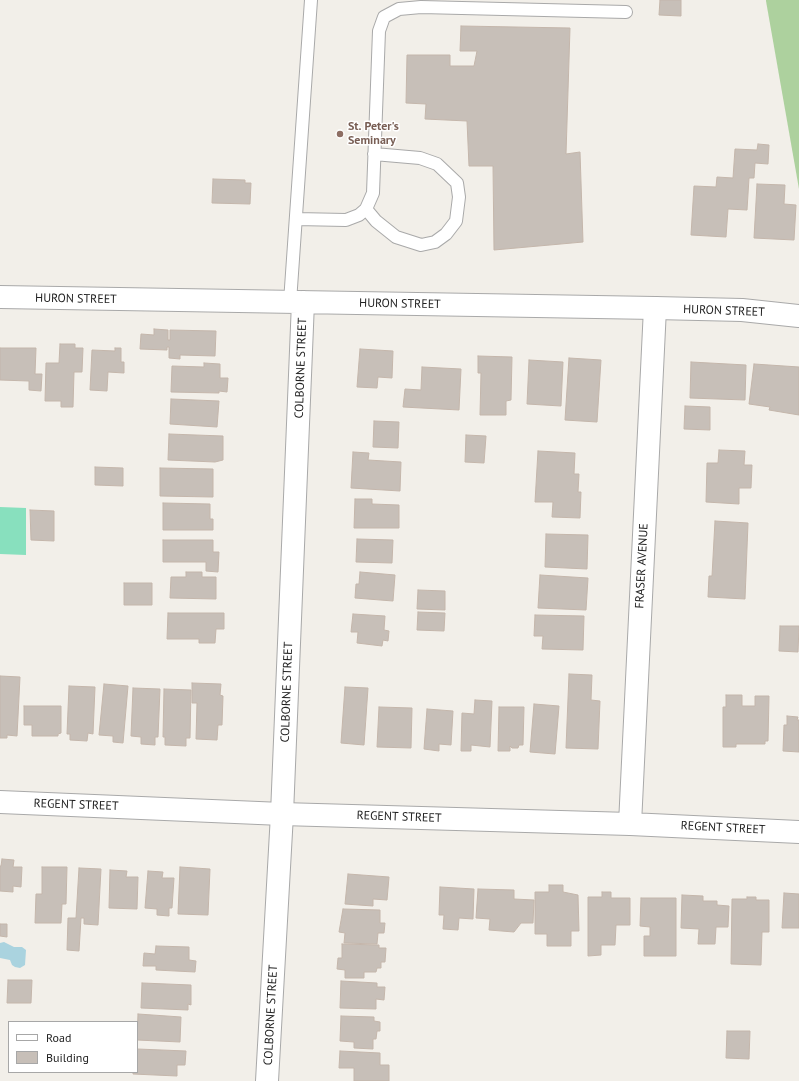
<!DOCTYPE html>
<style>
body{margin:0}
#map{position:relative;width:799px;height:1081px;overflow:hidden;background:#f2efe9;font-family:"PT Sans",sans-serif}
canvas{display:block}
.legend{position:absolute;left:8px;top:1021px;width:130px;height:52px;box-sizing:border-box;background:#fff;border:1px solid #a7a7a7;margin:0;padding:5px 7px;list-style:none;font-size:12px;color:#222}
.legend li{display:flex;align-items:center;gap:8px;height:20px}
.legend b{width:20px;border:1px solid #a7a7a7}
</style>
<div id="map">
<canvas width="799" height="1081"></canvas>
<ul class="legend">
<li><b style="height:5px;background:#fff"></b>Road</li>
<li><b style="height:11px;background:#c7bfb8"></b>Building</li>
</ul>
</div>
<script>
const context = document.querySelector('canvas').getContext('2d');
context.lineJoin = 'round';
function fillPath(path, color) { context.fillStyle = color; context.fill(path, 'evenodd'); }
const shape = rows => new Path2D(rows.map(r => 'M' + r).join(''));
function trace(path, color, width, dash) { context.strokeStyle = color; context.lineWidth = width; context.lineCap = dash ? 'butt' : 'round'; context.setLineDash(dash || []); context.stroke(path); }
function drawText(font, color, halo, rows, align = 'center') {
  context.font = font + ' "PT Sans",sans-serif'; context.lineWidth = 3; context.setLineDash([]); context.textBaseline = 'middle'; context.strokeStyle = halo; context.fillStyle = color; for (const [text, x, y, turn = 0] of rows) {
    context.save(); context.translate(x, y); context.rotate((+turn || 0) * Math.PI / 180); context.textAlign = isNaN(turn) ? turn : align; if (halo) context.strokeText(text, 0, 0); context.fillText(text, 0, 0); context.restore();
  }
}
fillPath(shape([
 [766,0,799,0,799,189,766,1]
]), '#add19e');
fillPath(shape([
 [0,507,26,508,26,555,0,554]
]), '#88e0be');
fillPath(shape([
 [4,942,14,947,22,947,26,950,25,965,20,968,15,967,12,965,10,960,0,958,0,943]
]), '#aad3df');
const building = shape([
 [660,0,681,0,681,16,659,15,660,0],
 [461,26,570,28,566,154,580,152,583,242,494,250,493,166,469,166,467,121,425,119,426,104,406,103,407,55,450,55,450,66,474,66,477,51,460,51,461,26],
 [758,144,769,145,768,164,755,163,754,178,749,178,747,210,728,209,726,237,691,235,694,186,716,187,717,177,733,178,735,149,757,150,758,144],
 [213,179,245,180,245,183,251,183,250,204,212,203,213,179],
 [757,184,785,185,784,204,796,205,794,240,754,238,757,184],
 [154,329,168,330,168,340,170,340,170,330,216,331,215,356,180,355,180,359,169,358,169,347,167,347,167,350,140,349,141,334,154,335,154,329],
 [60,344,75,344,75,348,83,348,82,372,74,372,73,407,61,407,61,401,45,401,46,363,59,363,60,344],
 [0,348,36,348,35,374,42,374,41,391,29,390,29,381,0,380,0,348],
 [115,348,121,348,121,362,124,362,124,373,108,372,107,391,90,390,92,350,115,351,115,348],
 [360,349,393,351,392,378,378,377,377,388,357,387,360,349],
 [478,356,512,357,511,400,506,401,506,415,480,415,481,373,478,373,478,356],
 [569,358,601,360,597,422,565,420,569,358],
 [529,360,563,362,561,406,527,404,529,360],
 [691,362,746,365,745,400,690,398,691,362],
 [204,363,220,364,220,378,228,378,227,392,219,391,219,393,171,392,172,366,204,367,204,363],
 [754,364,799,367,799,415,769,410,770,407,749,404,754,364],
 [422,367,461,369,459,410,403,407,405,389,421,390,422,367],
 [171,399,219,401,217,427,170,424,171,399],
 [685,406,710,407,710,430,684,429,685,406],
 [374,421,399,422,398,448,373,447,374,421],
 [169,434,223,436,223,460,215,462,168,460,169,434],
 [466,435,486,436,484,463,465,462,466,435],
 [719,450,745,451,744,465,752,465,751,488,739,488,739,504,706,502,707,463,718,463,719,450],
 [538,451,575,453,574,474,579,474,578,492,581,492,580,518,552,517,553,502,535,502,538,451],
 [353,452,369,453,368,460,401,462,400,491,351,488,353,452],
 [95,467,123,468,123,486,95,485,95,467],
 [160,468,213,469,213,497,160,496,160,468],
 [355,499,372,499,372,504,399,505,399,528,354,528,355,499],
 [163,503,210,504,210,519,213,519,213,530,163,530,163,503],
 [30,510,54,511,54,541,31,540,30,510],
 [715,521,748,523,745,599,708,597,709,576,712,576,715,521],
 [546,534,588,535,587,569,545,567,546,534],
 [357,539,393,540,392,563,356,562,357,539],
 [163,540,213,540,213,552,219,552,218,572,206,571,206,562,163,562,163,540],
 [186,572,202,572,202,577,216,577,216,599,170,598,171,577,186,577,186,572],
 [360,572,395,575,393,601,355,598,356,584,359,584,360,572],
 [540,575,588,578,586,610,538,608,540,575],
 [124,583,152,583,152,605,124,605,124,583],
 [418,590,445,591,445,610,417,609,418,590],
 [418,612,445,613,444,631,417,630,418,612],
 [168,613,224,613,224,629,216,629,215,643,199,643,199,639,167,639,168,613],
 [353,614,385,616,384,630,389,631,388,641,383,640,382,646,357,643,358,632,351,632,353,614],
 [535,615,584,616,583,650,542,649,543,636,534,636,535,615],
 [780,626,799,626,798,652,779,651,780,626],
 [569,674,592,675,591,700,600,701,598,749,566,748,569,674],
 [0,676,20,677,17,736,7,735,7,738,0,738,0,676],
 [192,683,221,684,220,695,223,696,222,725,218,725,217,740,196,739,197,703,192,703,192,683],
 [104,684,128,686,123,743,113,742,113,736,99,735,104,684],
 [69,686,95,687,93,734,88,733,87,741,70,740,70,734,67,734,69,686],
 [345,687,368,688,364,745,341,743,345,687],
 [133,688,160,689,158,737,155,737,155,745,141,744,141,737,131,736,133,688],
 [164,689,191,690,190,738,186,738,186,746,165,745,165,737,163,737,164,689],
 [726,695,742,695,742,706,755,706,755,696,769,696,768,741,765,741,765,744,736,744,736,747,723,747,723,707,726,707,726,695],
 [475,700,492,701,490,747,471,745,471,751,461,751,462,713,474,714,475,700],
 [534,704,559,706,555,754,530,752,534,704],
 [24,706,61,706,61,733,58,734,58,736,32,736,32,725,24,725,24,706],
 [379,707,412,708,411,748,377,747,379,707],
 [499,707,524,707,523,745,519,745,518,748,512,748,510,746,510,751,498,751,499,707],
 [427,709,453,711,451,745,439,744,439,751,424,749,427,709],
 [787,716,798,717,797,720,799,720,799,752,783,751,784,725,787,725,787,716],
 [2,859,14,860,13,867,22,867,21,887,13,886,13,892,0,891,0,866,1,866,2,859],
 [42,867,67,867,66,904,62,904,61,923,35,923,36,894,42,894,42,867],
 [180,867,210,869,208,915,178,914,180,867],
 [79,868,101,869,98,925,84,924,84,918,81,918,79,951,67,950,68,918,76,918,79,868],
 [110,870,127,871,126,877,138,877,137,909,109,908,110,870],
 [148,871,163,872,162,878,174,878,172,908,169,908,169,916,157,915,157,909,145,908,148,871],
 [348,874,389,877,387,900,373,899,373,906,345,904,348,874],
 [549,885,563,885,563,892,578,895,579,931,571,931,571,946,547,946,547,934,535,934,535,892,549,892,549,885],
 [440,887,474,889,473,919,459,918,458,930,443,929,444,915,439,915,440,887],
 [478,889,514,890,514,899,534,900,533,923,521,923,514,932,489,930,490,919,476,918,478,889],
 [602,892,611,892,611,898,630,898,630,925,616,925,615,945,601,945,601,955,588,956,588,897,602,897,602,892],
 [784,893,799,894,799,928,782,928,784,893],
 [682,895,703,896,703,901,717,901,717,905,729,906,728,927,716,927,715,944,698,944,699,929,681,928,682,895],
 [747,897,756,897,756,900,769,900,769,932,762,932,761,965,731,964,732,899,747,899,747,897],
 [641,898,676,898,676,956,644,956,644,936,650,936,650,927,640,926,641,898],
 [343,909,380,910,380,923,385,923,384,933,378,933,377,944,344,943,345,933,339,932,343,909],
 [0,924,7,924,7,937,0,936,0,924],
 [342,944,379,945,379,948,386,948,385,962,381,962,381,968,377,968,376,972,364,972,364,978,345,978,345,970,337,969,338,958,342,958,342,944],
 [156,946,189,947,189,960,196,961,195,972,156,970,156,966,143,966,144,953,155,954,156,946],
 [8,980,32,980,31,1003,7,1003,8,980],
 [341,981,377,983,377,987,385,987,384,1000,376,999,376,1009,340,1008,341,981],
 [142,983,191,985,191,1005,188,1004,188,1010,141,1008,142,983],
 [138,1014,181,1017,180,1042,137,1040,138,1014],
 [341,1016,374,1017,374,1021,380,1022,380,1031,377,1031,376,1039,373,1039,373,1049,354,1048,354,1042,340,1041,341,1016],
 [727,1031,750,1031,749,1059,726,1058,727,1031],
 [137,1049,186,1051,185,1065,177,1065,177,1076,133,1074,133,1072,137,1072,137,1049],
 [340,1051,380,1053,380,1065,389,1065,389,1081,354,1081,354,1068,339,1068,340,1051]
]);
fillPath(building, '#c7bfb8');
trace(building, '#c4b6ab', 1);
const service = shape([
 [366,209,376,221,396,237,421,245,435,242,446,234,456,221,459,197,457,183,437,164,420,158,374,154],
 [296,219,346,220,359,215,366,209,373,193,379,31,384,17,399,9,421,7,626,12],
 [290,302,311,0]
]);
const minor = shape([
 [0,802,282,814,630,824,799,832],
 [630,824,655,308]
]);
const tertiary = shape([
 [0,297,655,308,742,310,799,316],
 [267,1081,282,814,303,302]
]);
trace(service, '#a9a9a9', 14);
trace(minor, '#a9a9a9', 24);
trace(tertiary, '#a9a9a9', 24);
trace(service, '#fff', 12);
trace(minor, '#fff', 22);
trace(tertiary, '#fff', 22);
for (const [x, y, r, color] of [
 [340,134,4,"#8d6e63"]
]) { const dot = new Path2D(); dot.arc(x, y, r, 0, 2 * Math.PI); context.fillStyle = color; context.fill(dot); trace(dot, '#fff', 1.5); }
drawText('bold 12px', '#785e54', '#fff', [
 ["St. Peter's",348,127],
 ["Seminary",348,141]
], 'left');
drawText('12px', '#222', '#fff', [
 ["HURON STREET",76,299,1],
 ["HURON STREET",400,304,1],
 ["HURON STREET",724,311,2],
 ["COLBORNE STREET",301,368,-88],
 ["FRASER AVENUE",642,566,-87],
 ["COLBORNE STREET",287,692,-88],
 ["REGENT STREET",76,805,2],
 ["REGENT STREET",399,817,2],
 ["REGENT STREET",723,828,3],
 ["COLBORNE STREET",271,1015,-87]
]);
</script>
